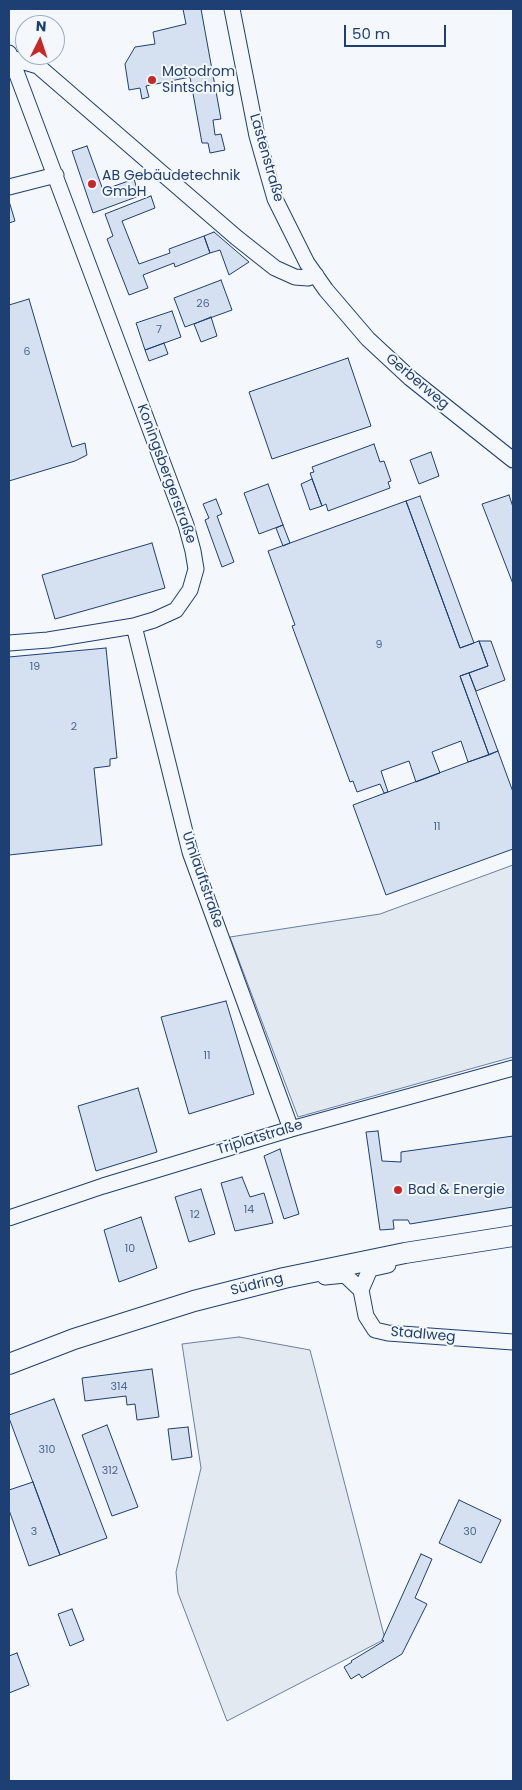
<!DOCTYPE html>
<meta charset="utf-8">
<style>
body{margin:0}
#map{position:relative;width:522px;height:1790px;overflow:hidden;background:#f4f7fb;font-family:Poppins,sans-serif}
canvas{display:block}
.frame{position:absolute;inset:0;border:10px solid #1d3f73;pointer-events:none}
.north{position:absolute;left:15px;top:15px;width:50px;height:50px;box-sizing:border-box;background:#f4f7fb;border:1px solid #9eadc5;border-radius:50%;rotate:4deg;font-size:14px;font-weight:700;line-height:20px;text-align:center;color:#1d3f73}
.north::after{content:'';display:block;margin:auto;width:18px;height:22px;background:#c62828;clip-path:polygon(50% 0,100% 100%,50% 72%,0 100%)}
.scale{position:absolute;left:344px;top:25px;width:102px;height:22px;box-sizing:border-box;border:2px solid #1d3f73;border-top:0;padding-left:6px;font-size:15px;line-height:18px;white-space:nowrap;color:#1d3f73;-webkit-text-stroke:4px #f4f7fb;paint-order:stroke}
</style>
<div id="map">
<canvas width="522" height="1790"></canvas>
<div class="frame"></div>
<div class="north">N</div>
<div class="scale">50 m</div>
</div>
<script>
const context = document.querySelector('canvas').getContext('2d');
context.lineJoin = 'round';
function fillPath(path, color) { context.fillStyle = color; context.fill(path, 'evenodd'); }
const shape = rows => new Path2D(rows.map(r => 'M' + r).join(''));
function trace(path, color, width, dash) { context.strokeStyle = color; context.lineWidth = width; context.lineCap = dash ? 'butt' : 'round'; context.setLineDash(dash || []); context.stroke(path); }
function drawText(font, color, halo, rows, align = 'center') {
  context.font = font + ' Poppins,sans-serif'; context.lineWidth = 4; context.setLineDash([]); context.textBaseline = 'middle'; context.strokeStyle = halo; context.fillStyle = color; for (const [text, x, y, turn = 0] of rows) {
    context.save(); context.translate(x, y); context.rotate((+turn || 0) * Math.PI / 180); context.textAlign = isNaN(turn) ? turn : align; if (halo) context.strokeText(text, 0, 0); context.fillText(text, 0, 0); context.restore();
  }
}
const green = shape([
 [513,865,513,1057,298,1117,230,937,380,914,513,865],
 [239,1337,310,1350,385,1639,227,1721,178,1593,176,1572,201,1468,182,1344,239,1337]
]);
fillPath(green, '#e3e9f0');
trace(green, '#687fa3', 1);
const building = shape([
 [183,9,201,9,221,119,213,120,215,135,221,134,225,150,210,153,208,143,202,143,190,77,146,86,149,97,142,99,140,88,129,90,125,64,135,47,155,44,153,32,186,24,183,9],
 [87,146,103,190,134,179,139,196,93,213,72,151,87,146],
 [151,196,155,208,122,221,139,264,170,253,169,249,204,236,210,253,175,267,174,263,143,275,148,288,129,295,107,239,113,236,105,214,151,196],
 [9,201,15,221,9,223,9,201],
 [214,232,249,262,229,275,220,250,210,253,204,236,214,232],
 [221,280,232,310,185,327,174,298,221,280],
 [29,299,72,447,85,443,87,455,75,461,9,481,9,305,29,299],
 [172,311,181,337,145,350,136,323,172,311],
 [211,317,217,336,201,342,194,324,211,317],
 [164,343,168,354,149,361,145,350,164,343],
 [348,358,371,426,272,459,249,392,348,358],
 [374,444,380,462,384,461,391,481,388,482,390,488,328,511,326,504,322,506,310,473,314,472,312,467,374,444],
 [431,452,439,476,419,484,410,460,431,452],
 [312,479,322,506,310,510,301,484,312,479],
 [268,484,283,525,259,534,244,493,268,484],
 [509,495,513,507,513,584,482,504,509,495],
 [420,496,474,643,460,648,406,501,420,496],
 [216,499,222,514,217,516,234,562,222,567,205,520,209,518,203,504,216,499],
 [406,501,460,648,479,641,488,666,460,676,489,755,468,762,461,741,432,752,440,773,416,782,409,761,381,771,388,792,384,793,380,784,357,792,353,781,350,782,292,626,295,625,268,551,406,501],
 [283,525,290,543,283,546,276,528,283,525],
 [152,543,165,588,55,619,42,575,152,543],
 [479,641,491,641,505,680,476,691,469,673,488,666,479,641],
 [106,648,117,758,110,759,110,766,94,768,102,845,9,855,9,657,106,648],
 [469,673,498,751,489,755,460,676,469,673],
 [498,751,513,792,513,849,386,895,353,805,498,751],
 [226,1001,254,1094,189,1114,161,1017,226,1001],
 [138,1088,157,1152,96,1171,78,1106,138,1088],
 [378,1131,382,1161,401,1162,401,1152,513,1136,513,1207,410,1224,408,1220,393,1220,394,1229,380,1230,366,1132,378,1131],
 [280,1149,299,1214,284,1219,264,1156,280,1149],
 [242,1177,250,1197,264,1193,273,1223,235,1231,221,1183,242,1177],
 [201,1189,215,1234,189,1242,175,1197,201,1189],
 [141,1217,157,1268,119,1282,104,1230,141,1217],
 [152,1369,159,1417,137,1420,135,1404,127,1405,126,1396,85,1401,82,1378,152,1369],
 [54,1399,107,1538,60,1555,9,1418,9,1415,54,1399],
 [107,1425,138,1507,112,1516,82,1435,107,1425],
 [188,1427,192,1457,172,1460,168,1429,188,1427],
 [33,1482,60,1555,29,1566,9,1510,9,1490,33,1482],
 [459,1500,501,1520,481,1563,439,1543,459,1500],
 [421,1554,432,1559,415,1598,427,1604,402,1654,362,1678,359,1674,351,1679,344,1667,352,1662,351,1661,384,1641,382,1640,421,1554],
 [72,1609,84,1640,70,1646,58,1614,72,1609],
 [17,1653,29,1685,9,1693,9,1656,17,1653]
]);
fillPath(building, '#d5e0f0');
trace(building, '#1d3f73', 1);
const minor = shape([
 [232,9,257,136,275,199,307,263,326,290,368,339,410,378,513,460],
 [9,53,186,525,193,551,196,569,190,590,176,610,154,620,134,626,48,640,9,643],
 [11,58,38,66,237,238,275,268,295,277,308,278,316,275],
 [9,187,56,175],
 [134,626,190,852,291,1129],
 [9,1218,103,1186,291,1129,513,1068],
 [325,1277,345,1275,361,1290,366,1316,375,1330,388,1333,513,1342],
 [361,1290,370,1269,388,1265]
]);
const major = shape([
 [9,1364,74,1339,194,1301,284,1278,405,1253,513,1236]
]);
trace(minor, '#1d3f73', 17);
trace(major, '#1d3f73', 22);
trace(minor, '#f4f7fb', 15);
trace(major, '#f4f7fb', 20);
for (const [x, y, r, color] of [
 [152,80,5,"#c62828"],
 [92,184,5,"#c62828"],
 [398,1190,5,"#c62828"]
]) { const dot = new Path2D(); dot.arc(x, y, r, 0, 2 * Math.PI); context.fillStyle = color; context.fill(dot); trace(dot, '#f4f7fb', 2); }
drawText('11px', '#4b6792', null, [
 ["26",203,304],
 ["7",159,330],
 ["6",27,352],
 ["9",379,645],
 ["19",35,667],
 ["2",74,727],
 ["11",437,827],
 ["11",207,1056],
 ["14",249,1210],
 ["12",195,1215],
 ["10",130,1249],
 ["314",119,1387],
 ["310",47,1450],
 ["312",110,1471],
 ["3",34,1532],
 ["30",470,1532]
]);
drawText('14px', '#1d3f73', '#f4f7fb', [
 ["Motodrom",162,72],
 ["Sintschnig",162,88],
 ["AB Gebäudetechnik",102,176],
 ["GmbH",102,192],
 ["Bad & Energie",408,1190]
], 'left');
drawText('14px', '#1d3f73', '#f4f7fb', [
 ["Lastenstraße",266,158,74],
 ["Gerberweg",417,382,40],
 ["Koningsbergerstraße",166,474,70],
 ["Umlauftstraße",202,880,71],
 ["Triplatstraße",260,1138,-17],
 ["Südring",257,1285,-14],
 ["Stadlweg",423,1335,5]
]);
</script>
